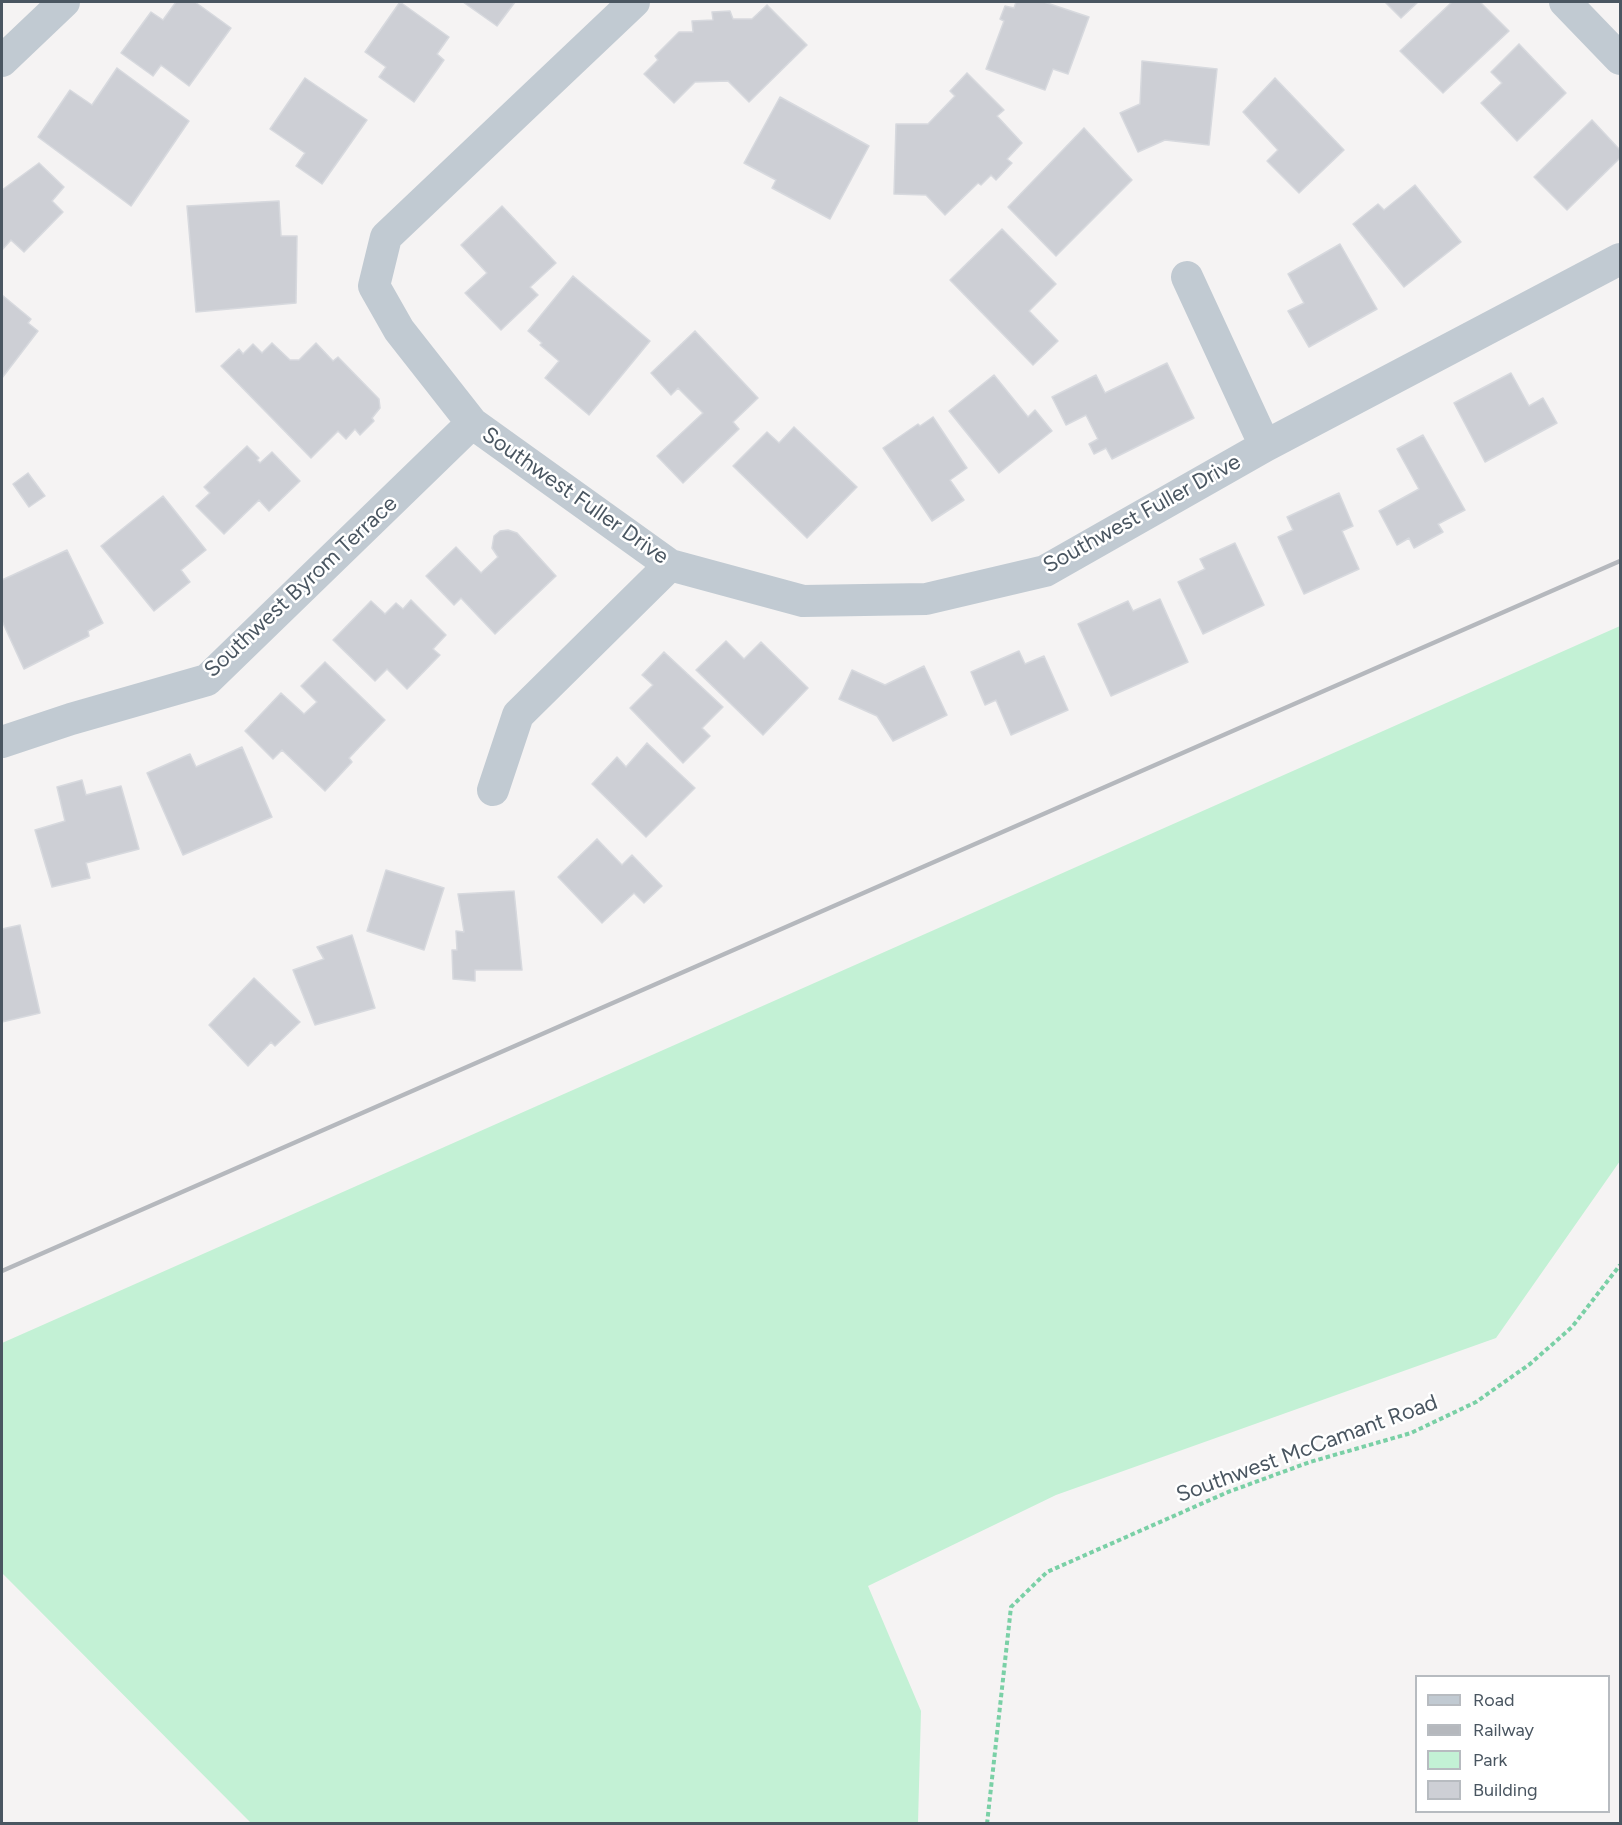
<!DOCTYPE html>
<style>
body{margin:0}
#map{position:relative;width:1622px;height:1825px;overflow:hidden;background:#f5f3f3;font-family:Figtree,sans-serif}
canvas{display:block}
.frame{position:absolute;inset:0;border:3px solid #4a5661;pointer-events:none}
.legend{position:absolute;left:1415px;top:1675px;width:195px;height:138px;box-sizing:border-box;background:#fff;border:2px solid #b7bbc0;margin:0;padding:8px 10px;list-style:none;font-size:18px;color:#4a5661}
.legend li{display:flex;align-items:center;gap:12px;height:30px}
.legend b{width:30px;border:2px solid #b7bbc0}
</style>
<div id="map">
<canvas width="1622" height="1825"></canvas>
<div class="frame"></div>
<ul class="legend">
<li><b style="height:8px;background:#c1cad2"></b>Road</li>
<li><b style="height:8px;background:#b5b8bd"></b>Railway</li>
<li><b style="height:16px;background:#c3f1d5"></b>Park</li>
<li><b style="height:16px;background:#cdcfd5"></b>Building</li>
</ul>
</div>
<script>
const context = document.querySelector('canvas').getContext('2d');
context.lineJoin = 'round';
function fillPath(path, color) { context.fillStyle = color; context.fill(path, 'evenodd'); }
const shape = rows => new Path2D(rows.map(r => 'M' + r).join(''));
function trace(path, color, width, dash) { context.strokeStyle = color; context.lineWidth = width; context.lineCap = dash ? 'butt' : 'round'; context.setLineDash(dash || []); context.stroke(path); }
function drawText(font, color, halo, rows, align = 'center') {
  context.font = font + ' Figtree,sans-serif'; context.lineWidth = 5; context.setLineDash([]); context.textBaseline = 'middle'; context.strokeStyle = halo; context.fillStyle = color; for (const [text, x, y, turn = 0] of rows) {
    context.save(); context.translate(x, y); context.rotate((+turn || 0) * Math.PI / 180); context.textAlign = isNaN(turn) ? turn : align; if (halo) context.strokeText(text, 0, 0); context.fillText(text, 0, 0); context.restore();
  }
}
fillPath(shape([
 [1620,626,1620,1161,1496,1338,1056,1495,868,1586,921,1711,918,1823,251,1823,2,1573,2,1343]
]), '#c3f1d5');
const building = shape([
 [176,2,195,2,231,28,189,86,161,65,153,76,121,53,151,12,163,20,176,2],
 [400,2,449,37,437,54,444,60,414,102,379,77,386,67,365,52,400,2],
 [463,2,515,2,497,26,463,2],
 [1016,2,1044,2,1089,17,1068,74,1053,69,1045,90,986,69,1004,21,1000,19,1005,6,1014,8,1016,2],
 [1385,2,1418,2,1401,18,1385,2],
 [1452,2,1480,2,1509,31,1443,93,1400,51,1452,2],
 [767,5,807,45,749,102,728,81,695,82,674,103,644,74,658,60,655,56,679,32,693,32,692,21,713,20,712,12,730,11,733,19,752,19,767,5],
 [1519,44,1566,93,1517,141,1481,103,1502,83,1491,72,1519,44],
 [1142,61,1217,69,1209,145,1165,140,1138,152,1120,113,1140,104,1142,61],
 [117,68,189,121,131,206,38,137,70,90,92,105,117,68],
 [967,73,1004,110,997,116,1022,143,1007,159,1012,163,996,180,991,175,981,185,978,183,945,215,926,195,894,194,896,124,928,124,955,96,950,91,967,73],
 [305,78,367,120,322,184,296,166,305,153,270,129,305,78],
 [1275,78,1344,150,1299,193,1267,161,1278,150,1243,112,1275,78],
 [780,97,869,146,830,219,772,188,776,180,744,163,780,97],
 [1592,120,1620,150,1620,158,1567,210,1534,177,1592,120],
 [1084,128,1132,180,1056,256,1008,207,1084,128],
 [39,163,64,187,52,201,63,212,24,252,11,240,2,250,2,190,39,163],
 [1415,185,1461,242,1404,287,1353,224,1378,204,1384,210,1415,185],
 [279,201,281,236,297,236,296,303,196,312,187,206,279,201],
 [502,206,556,263,530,287,538,295,501,330,465,293,487,273,461,245,502,206],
 [1002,229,1056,284,1029,311,1058,341,1033,365,950,280,1002,229],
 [1340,244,1377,309,1309,347,1288,311,1304,303,1288,274,1340,244],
 [573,276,650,341,589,415,545,378,559,361,540,345,542,343,528,331,573,276],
 [2,295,31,319,28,323,38,331,2,378,2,295],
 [695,331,758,398,733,422,739,429,683,483,657,456,703,413,678,388,671,395,651,373,695,331],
 [272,343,290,360,299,360,316,343,333,361,338,357,379,399,380,408,372,418,374,421,360,435,355,429,346,439,338,431,311,458,221,366,239,349,243,354,253,344,262,353,272,343],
 [1167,363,1194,418,1112,459,1106,448,1094,454,1089,444,1098,439,1086,415,1066,425,1052,397,1096,375,1105,393,1167,363],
 [1511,373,1529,406,1543,398,1557,423,1485,462,1454,403,1511,373],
 [994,375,1028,417,1035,410,1052,431,999,473,949,411,994,375],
 [933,417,967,468,950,480,964,500,932,521,883,448,918,424,920,426,933,417],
 [794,427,857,487,807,538,733,466,767,432,779,443,794,427],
 [1423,435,1465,510,1438,524,1443,532,1414,548,1409,538,1397,545,1379,511,1419,489,1397,449,1423,435],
 [247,446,259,458,257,460,260,463,272,452,300,481,269,511,259,500,224,534,196,506,210,493,204,487,247,446],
 [28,473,45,496,29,507,13,484,28,473],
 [1339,493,1353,526,1342,531,1359,569,1304,594,1278,537,1293,530,1287,517,1339,493],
 [163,496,206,550,181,570,190,582,154,611,101,546,163,496],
 [508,530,517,533,556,576,495,634,461,598,454,605,426,576,456,547,481,573,498,557,492,548,494,536,500,531,508,530],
 [1235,543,1264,605,1203,634,1178,582,1205,569,1200,559,1235,543],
 [67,550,103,623,88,631,89,636,24,669,2,621,2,580,67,550],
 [1160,599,1188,662,1111,696,1078,624,1128,601,1133,611,1160,599],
 [411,600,446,635,433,649,440,655,407,689,387,669,375,681,333,640,371,601,385,614,396,603,403,609,411,600],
 [726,641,744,659,761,642,808,688,763,735,696,670,726,641],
 [1019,651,1025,664,1044,656,1068,710,1011,735,996,700,985,705,971,672,1019,651],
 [664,652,723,707,702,728,710,736,683,763,630,708,653,685,642,675,664,652],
 [325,662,385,720,349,758,352,762,325,791,282,750,273,759,245,731,281,693,304,714,317,702,301,686,325,662],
 [924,666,947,715,893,741,877,716,839,699,852,670,885,685,924,666],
 [647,743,695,788,646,837,592,784,617,757,626,767,647,743],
 [242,747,272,817,183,855,147,773,190,754,196,767,242,747],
 [82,780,86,795,121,786,139,849,86,863,90,878,52,887,35,830,65,821,57,787,82,780],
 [597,839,622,865,632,855,662,886,644,903,634,893,602,923,558,877,597,839],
 [386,870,444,888,424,950,367,931,386,870],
 [514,891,522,970,475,970,475,981,453,979,452,950,457,950,456,931,464,932,458,894,514,891],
 [20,925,40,1013,2,1022,2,929,20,925],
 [352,935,375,1008,315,1025,293,970,324,959,317,947,352,935],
 [254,978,300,1022,275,1046,271,1042,248,1066,209,1025,254,978]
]);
fillPath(building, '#cdcfd5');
trace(building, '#d7d9de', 1.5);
trace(shape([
 [987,1824,1011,1607,1047,1572,1228,1492,1310,1462,1411,1433,1476,1402,1530,1364,1572,1327,1620,1265]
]), '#7ad0a6', 4, [4.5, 3]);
trace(shape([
 [634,2,386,237,374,286,399,330,472,423,670,565,803,601,926,599,1045,571,1265,446,1620,259],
 [1565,2,1620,59],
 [2,61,64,2],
 [1187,277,1265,446],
 [2,742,71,719,207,680,472,423],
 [493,790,518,715,670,565]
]), '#c1cad2', 32);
trace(shape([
 [2,1271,1620,561]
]), '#b5b8bd', 4.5);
drawText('22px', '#4a5661', '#fff', [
 ["Southwest Fuller Drive",575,496,35],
 ["Southwest Fuller Drive",1142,514,-29],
 ["Southwest Byrom Terrace",301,587,-43],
 ["Southwest McCamant Road",1307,1449,-20]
]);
</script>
